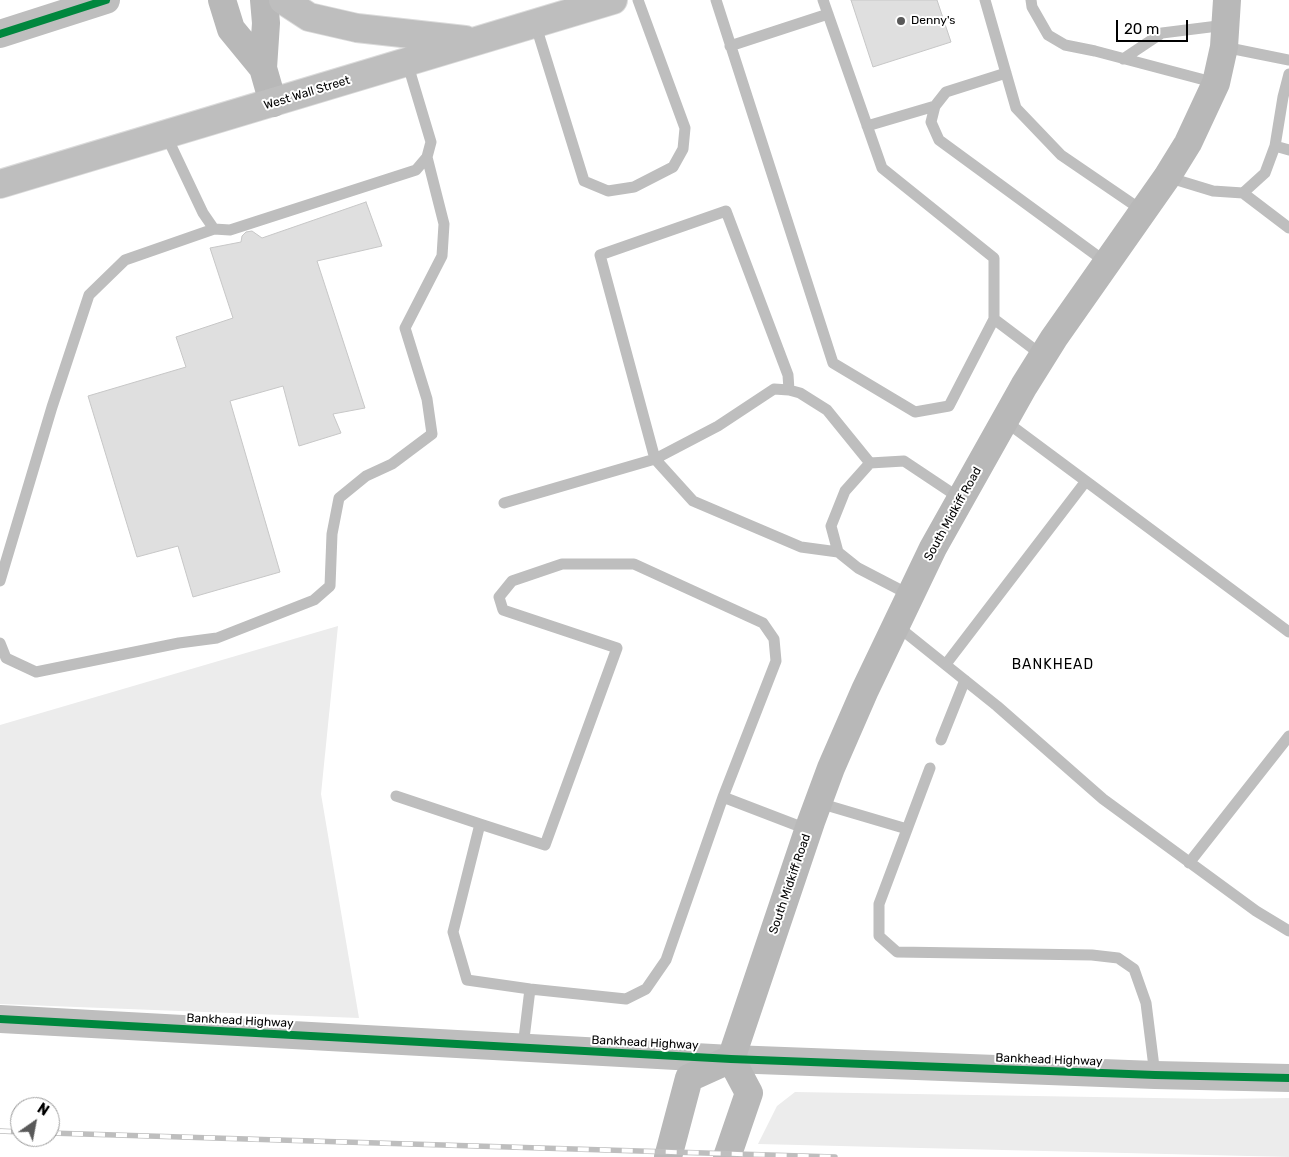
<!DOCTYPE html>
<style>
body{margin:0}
#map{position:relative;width:1289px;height:1157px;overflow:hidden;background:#fff;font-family:Rubik,sans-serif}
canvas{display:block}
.north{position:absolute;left:10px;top:1097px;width:50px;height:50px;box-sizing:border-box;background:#fff;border:1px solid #999;border-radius:50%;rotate:33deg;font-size:14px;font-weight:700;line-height:20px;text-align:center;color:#000}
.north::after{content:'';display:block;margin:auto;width:18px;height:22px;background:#595959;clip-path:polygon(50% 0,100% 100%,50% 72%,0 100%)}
.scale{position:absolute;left:1116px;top:20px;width:72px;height:22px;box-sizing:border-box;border:2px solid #000;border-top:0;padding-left:6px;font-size:15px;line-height:18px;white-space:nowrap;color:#000;-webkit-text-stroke:4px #fff;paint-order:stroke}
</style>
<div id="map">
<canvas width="1289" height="1157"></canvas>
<div class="north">N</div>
<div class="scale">20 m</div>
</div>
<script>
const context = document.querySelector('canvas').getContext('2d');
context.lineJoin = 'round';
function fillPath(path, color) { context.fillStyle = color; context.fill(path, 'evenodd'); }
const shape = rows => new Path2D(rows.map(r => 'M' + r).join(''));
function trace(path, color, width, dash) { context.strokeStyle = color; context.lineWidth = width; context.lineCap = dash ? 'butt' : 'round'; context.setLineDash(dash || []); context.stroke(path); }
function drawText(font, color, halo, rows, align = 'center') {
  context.font = font + ' Rubik,sans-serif'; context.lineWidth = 4; context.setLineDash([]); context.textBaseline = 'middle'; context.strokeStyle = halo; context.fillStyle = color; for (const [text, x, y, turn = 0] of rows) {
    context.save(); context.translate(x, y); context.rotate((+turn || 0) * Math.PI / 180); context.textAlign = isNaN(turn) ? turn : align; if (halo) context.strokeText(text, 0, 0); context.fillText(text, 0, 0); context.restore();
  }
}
fillPath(shape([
 [338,626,321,794,359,1018,0,1004,0,725],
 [795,1092,1215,1099,1289,1098,1289,1157,758,1144,777,1106]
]), '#ececec');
const building = shape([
 [851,0,937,0,951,42,873,67,851,0],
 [366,202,382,246,317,261,365,408,333,414,341,433,299,446,283,386,230,401,280,572,193,597,178,546,137,557,88,396,186,367,176,337,233,318,210,248,241,242,242,236,246,232,252,231,262,238,366,202]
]);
fillPath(building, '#dfdfdf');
trace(building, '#c7c7c7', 1);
const primary = shape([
 [283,0,309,17,357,28,465,40],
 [0,184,613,0]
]);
trace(primary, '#dbdbdb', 30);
trace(shape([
 [716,0,833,363,915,412,949,406,994,319,994,258,882,168,823,0],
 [985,0,1016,108,1061,155,1143,211],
 [1031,0,1032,7,1048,35,1065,45,1095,51,1216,83],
 [535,23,584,181,608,191,634,187,673,167,683,149,685,128,638,0],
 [730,46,828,14],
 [1224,47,1289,60],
 [1123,59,1162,33,1226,25],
 [1006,73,946,92,935,106,931,122,939,140,1107,263],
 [867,126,935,106],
 [166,135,203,213,214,229,230,230,416,170,427,157,431,142,407,62],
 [1275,146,1289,150],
 [1167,177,1213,191,1243,193,1265,173,1275,146,1283,97,1289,74],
 [1243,193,1289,228],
 [994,319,1043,356],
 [1005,421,1289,632],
 [504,503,655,459,600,255,726,211,788,375,789,390],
 [838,552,801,547,693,501,655,459,718,426,774,389,789,390,800,393,827,410,870,463],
 [0,581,52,407,89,295,125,260,214,229],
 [910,595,858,568,838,552,831,526,845,491,870,463,904,461,961,499],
 [896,625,997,706,1103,799,1256,911,1289,931],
 [0,643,6,658,36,672,179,643,217,638,314,600,330,586,332,534,339,498,366,476,392,464,432,434,427,399,405,328,442,256,444,224,427,157],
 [946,664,1086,481],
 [941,740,965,680],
 [930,768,879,904,879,936,897,952,1092,955,1118,958,1134,969,1146,1003,1155,1075],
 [396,796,480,824],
 [723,797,666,960,646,989,626,999,530,989,467,980,453,932,480,824,545,845,617,648,503,610,499,597,512,581,562,564,634,564,763,623,774,639,776,661,723,797,809,830],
 [819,803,907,829],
 [1189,863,1289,736],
 [523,1047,530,989]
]), '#bebebe', 11);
trace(shape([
 [0,34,106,0],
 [0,1019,731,1059,1155,1075,1289,1078]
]), '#bebebe', 28);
trace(shape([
 [222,0,231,29,263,68],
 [264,0,266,23,263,68,273,103],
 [668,1157,689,1078,731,1059],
 [727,1157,749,1093,731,1059,811,822,831,768,865,690,933,548,1024,386,1054,338,1167,177,1188,143,1216,83,1224,47,1227,0]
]), '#b8b8b8', 28);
trace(primary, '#bebebe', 28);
const rail = shape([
 [0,1131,20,1132],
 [50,1133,835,1157]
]);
trace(rail, '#bebebe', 5.5);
trace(rail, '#fff', 4, [11]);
trace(shape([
 [0,34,106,0],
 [0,1019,731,1059,1155,1075,1289,1078]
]), '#00873e', 8);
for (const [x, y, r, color] of [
 [901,21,5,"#595959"]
]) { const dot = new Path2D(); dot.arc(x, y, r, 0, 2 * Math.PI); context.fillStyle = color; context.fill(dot); trace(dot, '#fff', 2); }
drawText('12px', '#000', '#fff', [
 ["Denny's",911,21]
], 'left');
drawText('12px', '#000', '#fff', [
 ["West Wall Street",307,93,-17],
 ["South Midkiff Road",953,514,-61],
 ["South Midkiff Road",790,884,-71],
 ["Bankhead Highway",240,1021,3],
 ["Bankhead Highway",645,1043,3],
 ["Bankhead Highway",1049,1060,2]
]);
context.letterSpacing = '1px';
drawText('14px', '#000', '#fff', [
 ["BANKHEAD",1053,665]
]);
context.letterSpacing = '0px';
</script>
